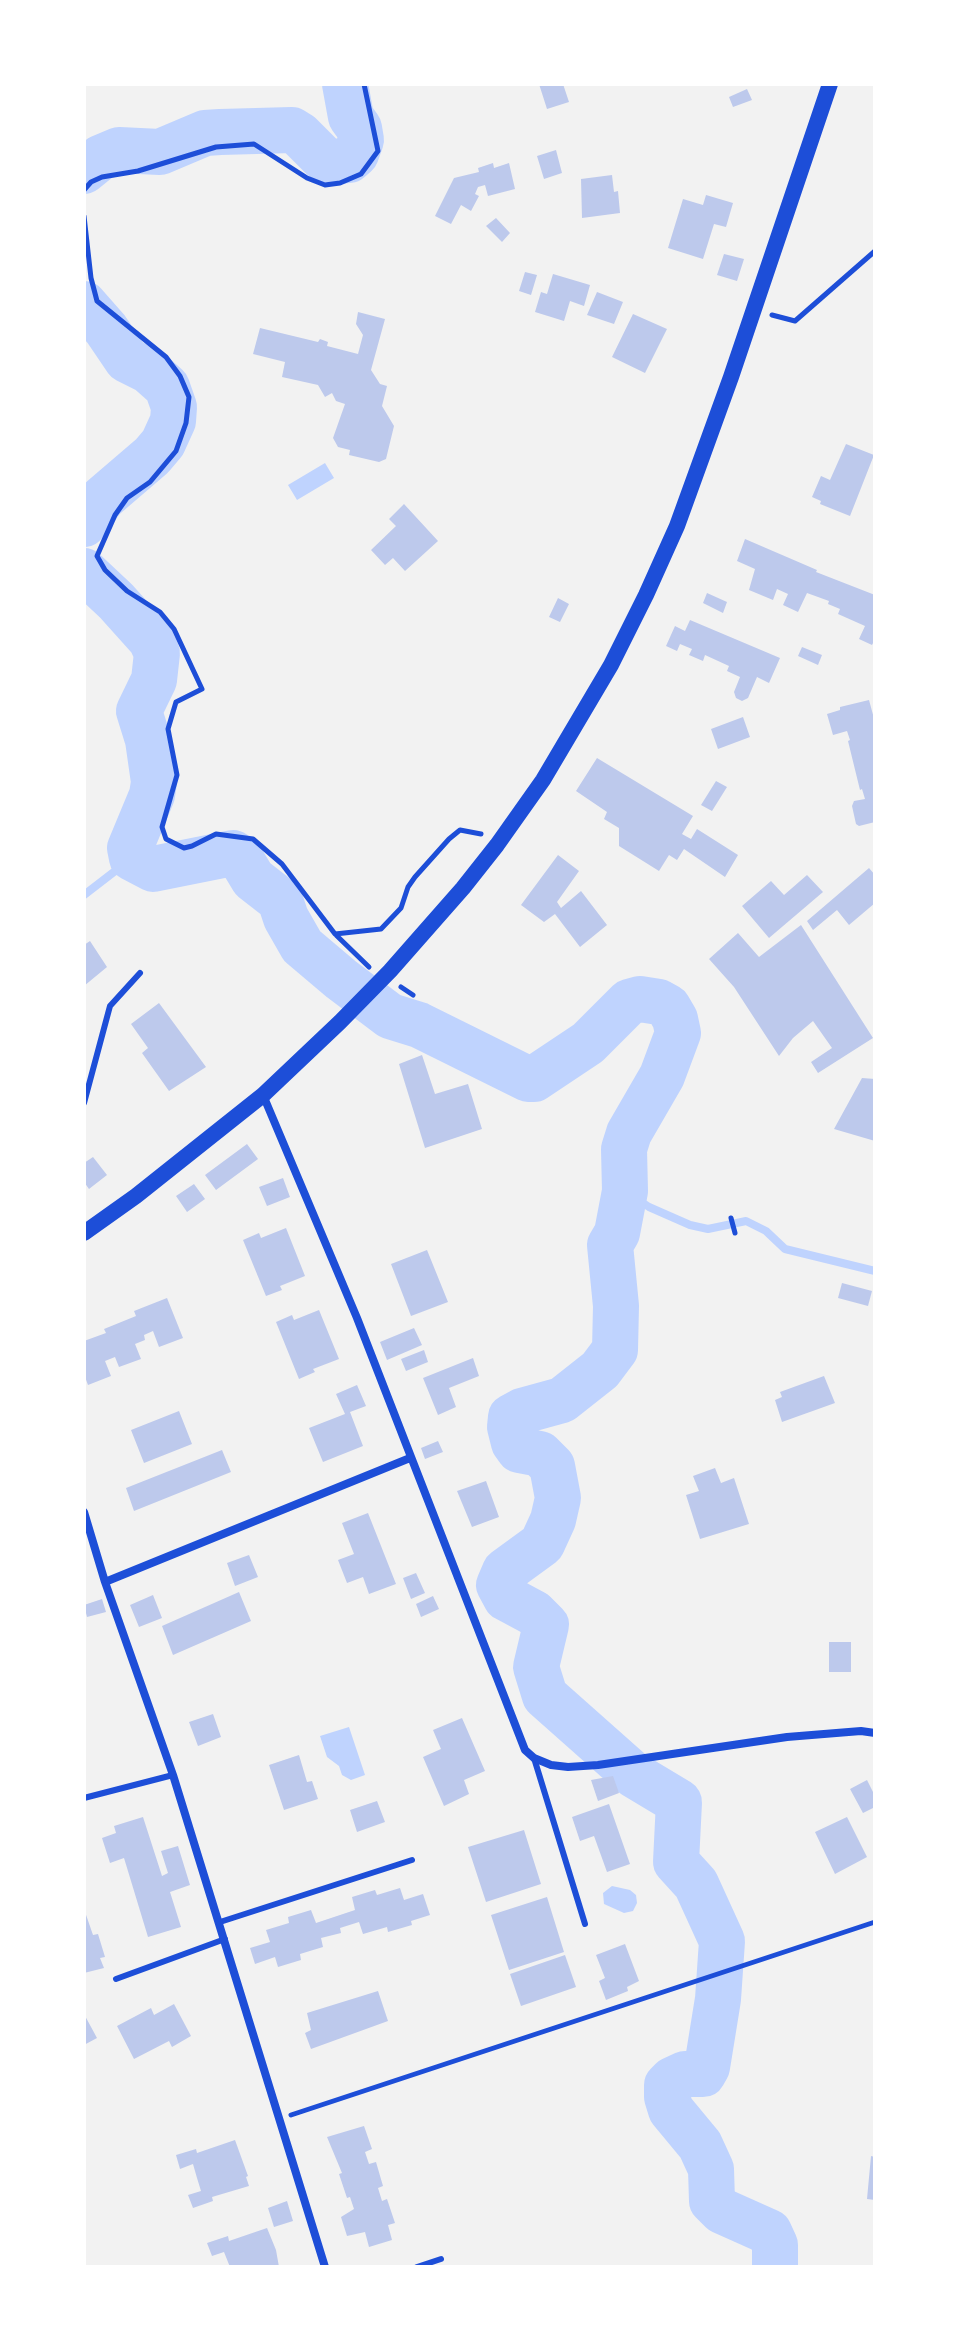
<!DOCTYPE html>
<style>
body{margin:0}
#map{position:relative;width:959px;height:2351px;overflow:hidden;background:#f2f2f2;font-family:Arial,sans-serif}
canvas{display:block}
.frame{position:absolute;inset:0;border:86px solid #fff;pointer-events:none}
</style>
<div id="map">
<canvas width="959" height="2351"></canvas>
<div class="frame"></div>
</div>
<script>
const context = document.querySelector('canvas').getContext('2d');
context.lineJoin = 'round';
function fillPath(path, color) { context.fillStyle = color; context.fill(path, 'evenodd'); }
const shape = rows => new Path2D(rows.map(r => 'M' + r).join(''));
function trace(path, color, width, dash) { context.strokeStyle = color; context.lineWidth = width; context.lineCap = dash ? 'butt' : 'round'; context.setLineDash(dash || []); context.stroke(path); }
fillPath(shape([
 [325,463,334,478,297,500,288,485],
 [349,1727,365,1775,351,1780,342,1775,339,1766,327,1757,320,1736],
 [612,1886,630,1890,636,1895,637,1903,633,1911,624,1913,604,1904,603,1893]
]), '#bfd3fe');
trace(shape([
 [84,895,132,858],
 [625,1191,649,1207,690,1225,708,1229,746,1221,766,1231,785,1249,875,1271]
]), '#bfd3fe', 8);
trace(shape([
 [84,171,100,158,119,150,160,152,205,133,220,132,292,130,300,135,323,158,332,162,349,160,356,154,361,140,359,128,351,117,345,84],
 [84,304,106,329,127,360,149,371,167,387,174,407,173,421,163,443,152,456,103,498,84,524],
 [84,571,116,601,151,640,157,653,154,680,139,711,148,740,154,782,152,795,130,848,132,858,153,869,233,853,241,859,253,879,280,900,286,918,302,946,341,979,390,1016,419,1025,528,1079,534,1079,588,1043,629,1002,640,999,659,1002,668,1007,675,1019,678,1033,662,1076,629,1133,624,1149,625,1191,617,1233,610,1245,616,1306,615,1350,600,1370,562,1400,522,1411,511,1417,510,1427,514,1443,519,1450,540,1454,552,1466,558,1498,553,1520,542,1544,505,1571,499,1585,506,1598,534,1613,546,1625,536,1667,545,1696,634,1775,679,1802,676,1862,696,1884,722,1941,718,1999,707,2067,703,2074,685,2074,672,2080,667,2085,667,2097,671,2110,700,2145,711,2169,712,2201,722,2211,769,2232,775,2245,775,2267]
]), '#bfd3fe', 46);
fillPath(shape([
 [539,84,563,84,569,102,547,109],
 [747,89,752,100,733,107,729,97],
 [556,150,562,173,544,179,537,156],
 [493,163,494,168,509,163,515,189,488,196,485,185,478,187,475,194,479,196,471,211,461,205,451,224,435,216,454,178,479,172,478,168],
 [612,175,614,192,618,191,620,213,582,218,581,179],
 [706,195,733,203,726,227,714,224,703,259,668,248,683,199,703,205],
 [496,218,510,233,502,242,486,226],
 [724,254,744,259,737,281,717,275],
 [525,272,537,275,531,295,519,291],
 [553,274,590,285,584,306,570,301,564,321,535,312,541,292,547,294],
 [597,292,623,302,614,324,587,315],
 [358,312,385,319,371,370,380,384,387,386,382,406,394,426,386,459,379,462,349,455,350,450,338,447,333,438,345,404,336,401,332,393,325,397,318,385,282,377,285,362,253,354,260,328,318,342,320,339,328,342,327,346,358,354,363,335,356,324],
 [633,314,667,329,645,373,612,357],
 [846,444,874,455,850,516,820,504,821,501,812,497,821,476,830,480],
 [404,504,438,541,405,571,393,558,385,565,371,550,396,526,389,519],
 [745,539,817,570,816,572,875,595,875,639,872,645,859,639,865,626,838,614,840,609,828,604,829,601,807,593,798,612,783,605,788,594,777,589,773,600,749,590,755,569,737,561],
 [707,593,727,602,723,613,703,603],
 [558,598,569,604,560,622,549,617],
 [690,620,780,658,769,683,757,677,748,698,742,701,736,698,734,692,740,677,727,671,729,666,705,655,703,661,689,655,692,649,680,644,677,651,666,646,675,626,685,631],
 [802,647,822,655,818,665,798,656],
 [869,700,875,722,875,822,859,826,856,824,852,806,854,801,865,799,862,789,860,790,848,741,850,740,847,731,833,735,827,714,840,710,840,707],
 [743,717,750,737,718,749,711,729],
 [597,758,693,816,682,834,691,839,697,829,738,855,725,877,684,849,677,860,669,855,659,871,619,846,619,828,604,819,607,812,576,791],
 [716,781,727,787,712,811,701,805],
 [558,855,579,871,557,902,561,908,581,891,607,925,580,947,555,914,544,922,521,905],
 [869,868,875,875,875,903,849,925,837,910,813,930,807,921],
 [807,875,823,892,769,938,742,906,771,881,784,895],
 [801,925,873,1038,818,1073,811,1062,832,1048,813,1021,793,1038,779,1056,734,987,709,959,738,933,759,957],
 [90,941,107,967,84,986,84,945],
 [159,1003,206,1067,169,1091,142,1053,148,1048,131,1024],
 [422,1055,435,1094,468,1084,482,1129,425,1148,399,1064],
 [862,1078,875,1079,875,1141,834,1129],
 [247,1144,258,1159,216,1190,205,1175],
 [93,1157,107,1175,89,1189,84,1182,84,1163],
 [283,1178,290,1197,267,1206,259,1187],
 [194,1184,205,1199,187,1212,176,1196],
 [286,1228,305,1276,280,1286,282,1290,266,1296,243,1240,259,1233,261,1238],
 [427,1250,448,1302,411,1316,391,1264],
 [842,1283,872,1291,868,1306,838,1298],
 [167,1298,183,1338,159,1347,153,1331,144,1335,145,1340,135,1344,141,1359,119,1367,115,1357,105,1361,111,1376,88,1385,84,1374,84,1341,106,1333,104,1329,136,1316,134,1311],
 [319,1310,339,1359,313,1369,315,1372,299,1379,276,1322,292,1315,294,1320],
 [414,1328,422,1345,387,1360,380,1342],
 [424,1350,428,1362,406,1371,401,1359],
 [473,1358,479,1376,449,1388,456,1407,438,1415,423,1378],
 [824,1376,835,1403,782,1422,775,1400,782,1397,780,1392],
 [357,1385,366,1406,350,1412,363,1446,323,1462,309,1428,345,1414,336,1394],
 [179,1411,192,1444,144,1463,131,1430],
 [438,1441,443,1452,425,1459,421,1448],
 [222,1450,231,1472,134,1511,126,1488],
 [715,1468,721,1483,734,1478,749,1524,700,1539,686,1495,699,1491,693,1476],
 [486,1481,499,1517,472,1527,457,1491],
 [368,1513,396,1584,369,1594,363,1577,347,1583,338,1560,354,1554,342,1523],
 [249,1555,258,1577,235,1586,227,1563],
 [416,1573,425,1593,411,1599,403,1578],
 [239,1592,251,1621,173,1655,162,1626],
 [153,1595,162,1618,139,1627,130,1605],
 [433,1596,439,1609,421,1617,416,1604],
 [102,1599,106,1612,87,1617,84,1605],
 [829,1642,851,1642,851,1672,829,1672],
 [213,1714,221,1737,198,1746,189,1722],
 [462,1718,485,1771,464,1780,469,1794,444,1806,423,1757,441,1749,433,1730],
 [299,1755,307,1782,312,1781,318,1799,284,1810,269,1765],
 [613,1776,619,1793,598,1801,591,1780],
 [867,1780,875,1796,875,1807,863,1813,850,1789],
 [377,1801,385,1822,357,1832,350,1810],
 [609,1804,630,1864,607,1872,594,1836,580,1841,572,1817],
 [143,1817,162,1876,168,1873,161,1851,178,1846,190,1885,170,1892,181,1927,148,1937,124,1858,110,1863,102,1838,116,1833,114,1826],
 [847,1817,867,1857,835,1874,815,1832],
 [524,1830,541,1884,486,1902,468,1847],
 [400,1888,404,1900,423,1894,430,1915,411,1921,412,1925,388,1932,387,1927,363,1934,359,1922,340,1928,341,1933,321,1938,323,1947,300,1954,301,1960,278,1967,275,1957,255,1964,250,1948,270,1942,266,1930,289,1923,288,1917,311,1910,316,1923,355,1910,352,1897,375,1890,377,1895],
 [547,1897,564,1952,509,1970,491,1915],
 [84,1909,93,1935,98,1934,105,1957,100,1958,104,1968,84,1973],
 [625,1944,639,1981,627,1987,628,1991,606,2000,599,1981,605,1978,596,1955],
 [565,1955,576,1987,521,2006,510,1974],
 [378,1991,388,2021,311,2049,305,2033,311,2030,307,2013],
 [174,2004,191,2036,172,2047,169,2041,134,2059,117,2026,151,2008,154,2015],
 [84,2014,97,2038,84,2045],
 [364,2126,372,2149,365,2152,369,2164,376,2162,383,2186,378,2188,382,2201,387,2199,395,2223,388,2225,392,2240,369,2247,365,2232,347,2236,341,2217,354,2209,350,2197,347,2198,339,2174,342,2173,327,2137],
 [235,2140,248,2176,246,2177,249,2186,212,2197,213,2201,193,2208,188,2195,201,2191,197,2178,193,2164,180,2169,176,2155,196,2149,197,2153],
 [871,2156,875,2157,875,2200,867,2199],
 [287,2201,293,2221,274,2227,268,2208],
 [267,2228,276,2250,279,2267,230,2267,224,2252,212,2256,207,2243,228,2236,229,2241]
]), '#bdc9ec');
trace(shape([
 [84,190,91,182,102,177,138,171,216,147,254,144,307,178,325,185,340,183,361,174,378,151,364,84],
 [84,216,91,278,97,301,166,357,180,376,189,397,186,423,176,451,150,482,127,498,115,515,97,556,105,570,127,591,160,612,174,629,202,689,176,702,168,729,177,775,162,827,166,839,184,848,192,846,216,834,253,839,282,864,335,934,381,929,401,908,408,887,415,877,449,839,460,830,481,834],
 [772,315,795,321,875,251],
 [336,935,369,967],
 [401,987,413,995],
 [731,1218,735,1233],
 [291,2115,875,1922]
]), '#1d4ed8', 5);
trace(shape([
 [84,1103,110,1006,140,973],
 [534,1758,585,1924],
 [84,1798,173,1775],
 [220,1922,412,1860],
 [116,1979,225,1939],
 [417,2267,441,2259]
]), '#1d4ed8', 6);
trace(shape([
 [263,1095,357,1318,525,1750,534,1758,551,1765,568,1767,598,1765,787,1737,861,1731,875,1733],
 [84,1512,105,1582,173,1775,325,2267],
 [105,1582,410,1458]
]), '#1d4ed8', 8);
trace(shape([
 [84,1233,136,1196,263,1095,340,1022,390,971,463,888,497,845,543,780,611,665,646,595,677,526,731,377,830,84]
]), '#1d4ed8', 16);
</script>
